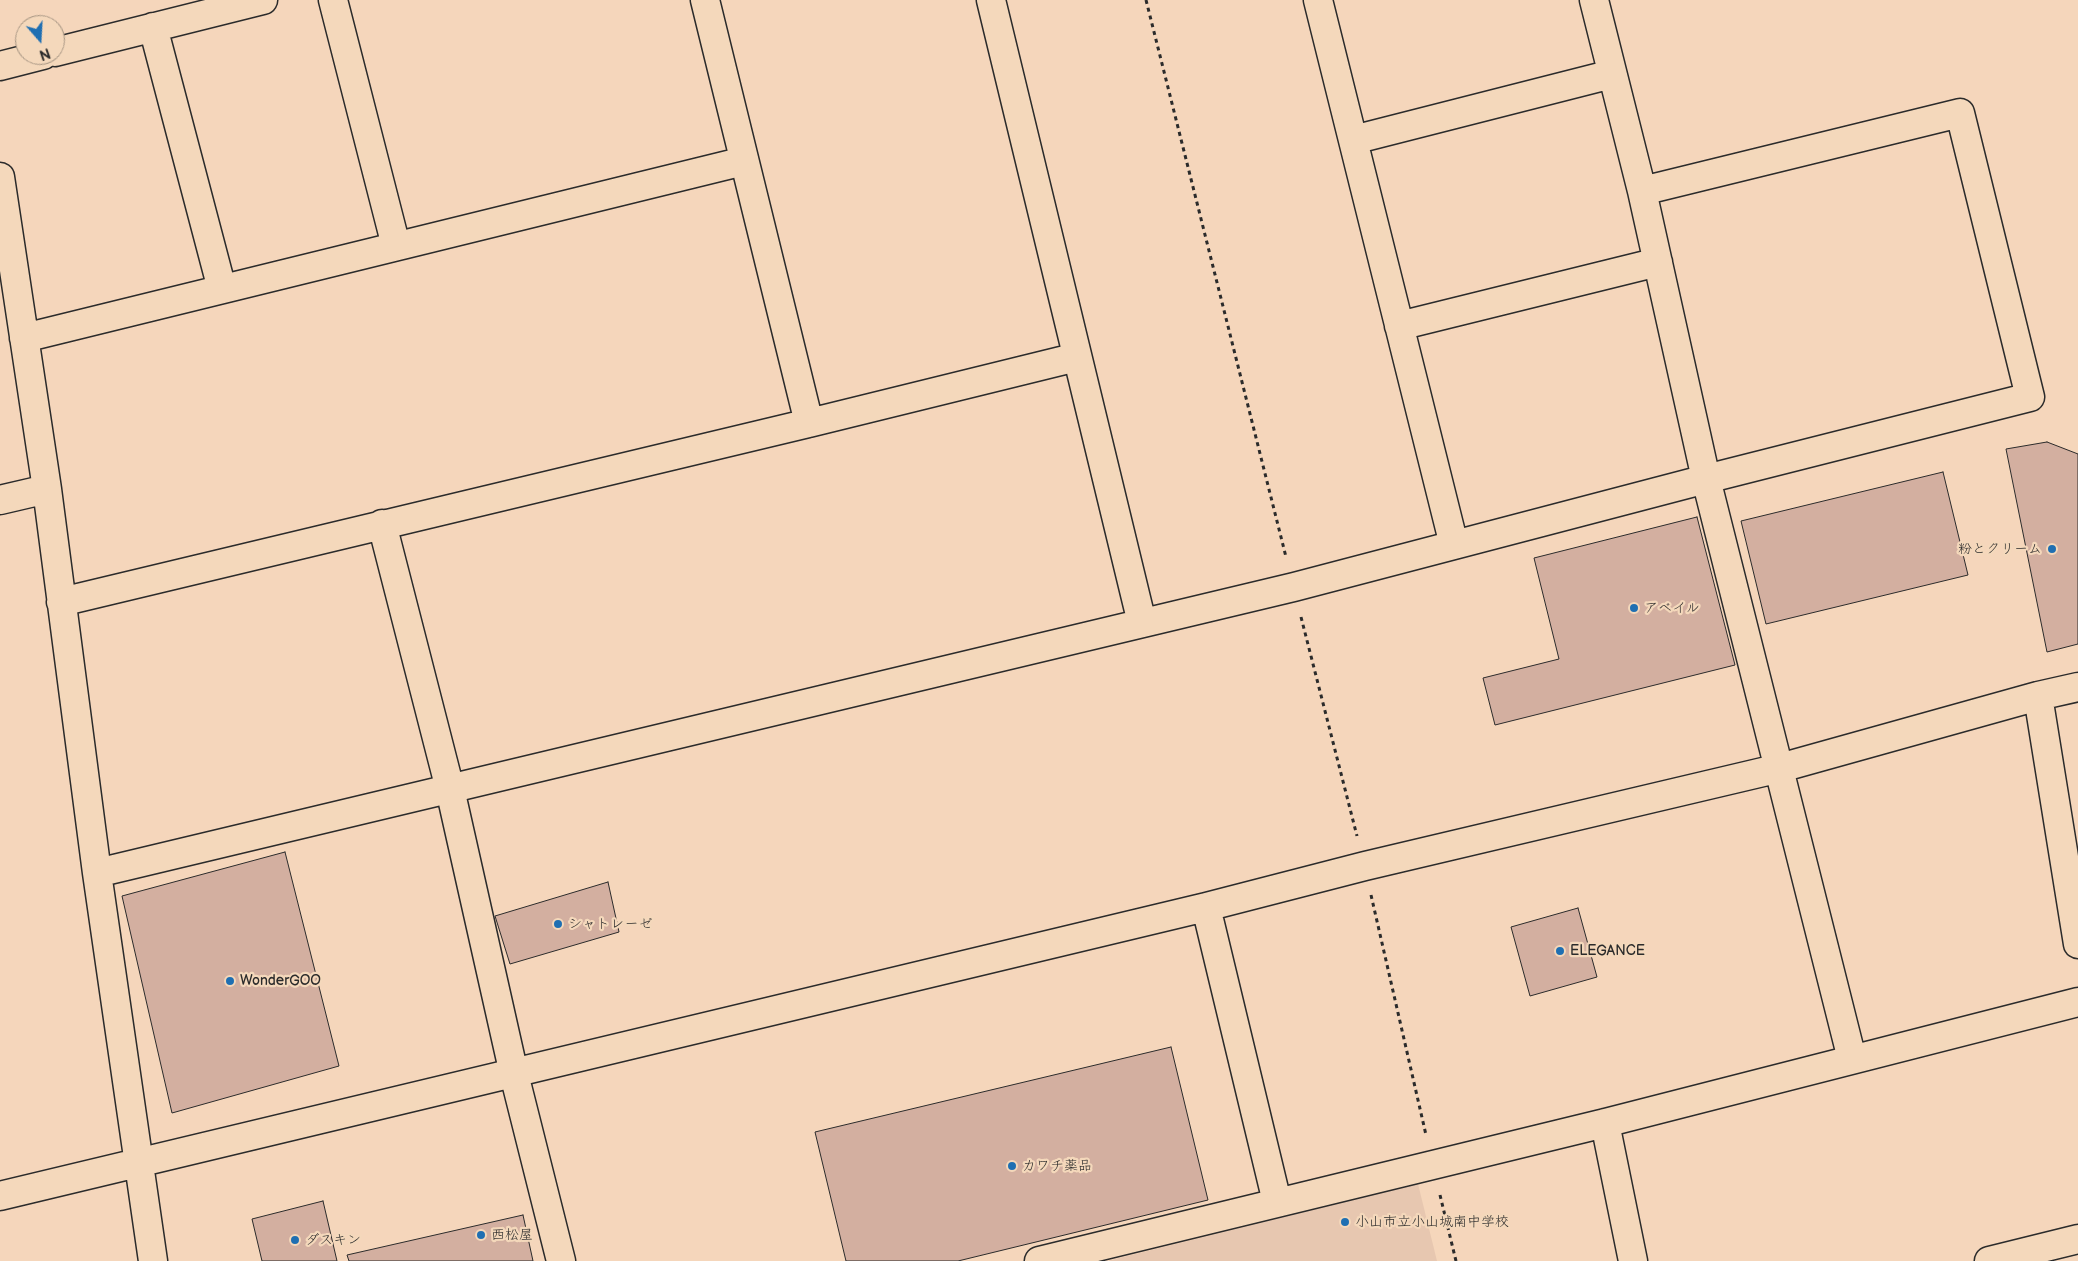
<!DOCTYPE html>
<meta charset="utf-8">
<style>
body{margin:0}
#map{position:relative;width:2078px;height:1261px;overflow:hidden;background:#f5d6bb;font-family:"Balsamiq Sans",sans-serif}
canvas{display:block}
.north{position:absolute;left:15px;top:15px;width:50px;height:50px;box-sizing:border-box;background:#f4d8bb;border:1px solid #a49381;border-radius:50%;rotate:161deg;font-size:14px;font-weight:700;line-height:20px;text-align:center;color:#2b2b2b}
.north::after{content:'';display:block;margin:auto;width:18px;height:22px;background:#1f6fb2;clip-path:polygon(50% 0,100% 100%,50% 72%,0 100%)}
</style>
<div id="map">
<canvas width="2078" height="1261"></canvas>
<div class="north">N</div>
</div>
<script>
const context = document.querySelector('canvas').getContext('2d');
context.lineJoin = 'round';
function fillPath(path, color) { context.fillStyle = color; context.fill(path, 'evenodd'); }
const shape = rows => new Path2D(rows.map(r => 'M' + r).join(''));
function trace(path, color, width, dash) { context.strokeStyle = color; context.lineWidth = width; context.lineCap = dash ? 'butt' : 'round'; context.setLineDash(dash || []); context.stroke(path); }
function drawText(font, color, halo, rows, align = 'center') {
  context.font = font + ' "Balsamiq Sans","Klee One",sans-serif'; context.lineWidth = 4.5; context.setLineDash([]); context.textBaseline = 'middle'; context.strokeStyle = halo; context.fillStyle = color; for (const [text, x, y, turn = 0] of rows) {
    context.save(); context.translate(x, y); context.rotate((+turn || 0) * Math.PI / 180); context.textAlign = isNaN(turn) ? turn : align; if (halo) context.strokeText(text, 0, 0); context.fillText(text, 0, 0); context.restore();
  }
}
fillPath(shape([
 [1418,1184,1437,1261,1107,1261]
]), '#e7c7b0');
const building = shape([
 [2047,442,2078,454,2078,644,2047,652,2006,449,2047,442],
 [1943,472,1968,575,1766,624,1741,521,1943,472],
 [1697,517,1735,665,1495,725,1483,678,1559,659,1534,558,1697,517],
 [285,852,339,1066,172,1113,122,896,285,852],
 [608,882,619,932,510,964,495,916,608,882],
 [1578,908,1597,977,1530,996,1511,927,1578,908],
 [1171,1047,1208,1200,958,1261,846,1261,815,1132,1171,1047],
 [323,1201,337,1261,262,1261,252,1219,323,1201],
 [523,1215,533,1261,349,1261,347,1255,523,1215]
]);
fillPath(building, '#d3afa0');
trace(building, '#2b2b2b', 1);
const minor = shape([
 [333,0,396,246],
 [705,0,809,423],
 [991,0,1142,623],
 [1318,0,1454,545],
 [1594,0,1642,191,1706,479,1852,1059],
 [153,27,222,289],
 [55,52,263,0],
 [0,66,43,55],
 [1353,140,1612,74],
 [0,177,47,489,97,873,153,1261],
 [1399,326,1658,262],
 [24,338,744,161],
 [0,500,47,489],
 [382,524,450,789,514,1074,561,1261],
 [61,602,809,423,1077,357],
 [2038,696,2078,944],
 [97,873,1294,587,1706,479,2030,397,1960,113,1642,191],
 [1206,907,1277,1202],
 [1605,1123,1633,1261],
 [0,1196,1206,907,1365,866,1780,768,2038,696,2078,687],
 [1039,1261,1605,1123,2078,1002],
 [1989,1261,2078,1239]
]);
trace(minor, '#2b2b2b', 31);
trace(shape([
 [1146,0,1286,557],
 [1301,617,1357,836],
 [1371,895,1426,1135],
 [1440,1195,1456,1261]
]), '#2b2b2b', 3, [4, 4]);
trace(minor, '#f4d8bb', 28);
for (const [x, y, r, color] of [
 [2052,549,5,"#1f6fb2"],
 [1634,608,5,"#1f6fb2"],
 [558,924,5,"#1f6fb2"],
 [1560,951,5,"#1f6fb2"],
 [230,981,5,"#1f6fb2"],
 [1012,1166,5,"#1f6fb2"],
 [1345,1222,5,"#1f6fb2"],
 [481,1235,5,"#1f6fb2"],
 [295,1240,5,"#1f6fb2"]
]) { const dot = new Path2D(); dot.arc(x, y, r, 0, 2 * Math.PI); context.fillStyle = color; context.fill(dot); trace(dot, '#f4d8bb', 2); }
drawText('14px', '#2b2b2b', '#f4d8bb', [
 ["粉とクリーム",2042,549,"right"],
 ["アベイル",1644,608],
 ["シャトレーゼ",568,924],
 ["ELEGANCE",1570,951],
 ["WonderGOO",240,981],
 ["カワチ薬品",1022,1166],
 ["小山市立小山城南中学校",1355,1222],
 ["西松屋",491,1235],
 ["ダスキン",305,1240]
], 'left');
</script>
